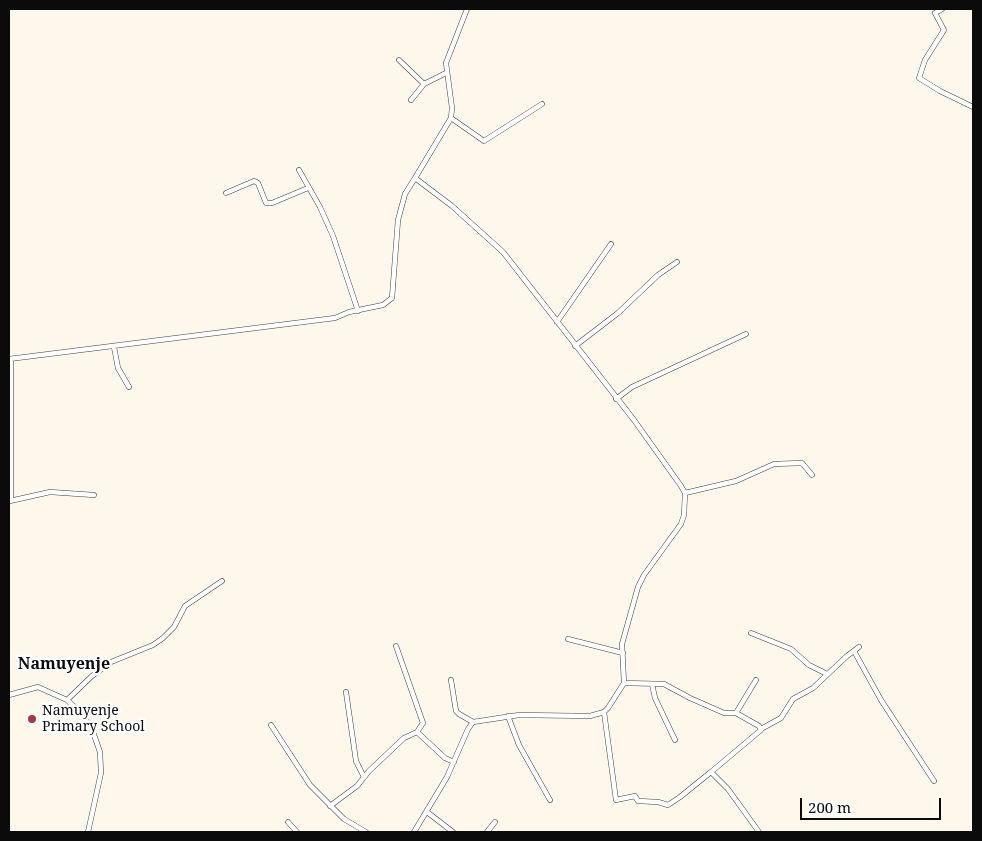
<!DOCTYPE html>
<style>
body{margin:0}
#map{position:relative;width:982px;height:841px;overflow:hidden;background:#fdf7ec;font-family:"Noto Serif",serif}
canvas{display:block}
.frame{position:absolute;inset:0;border:10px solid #0b0b0b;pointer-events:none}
.scale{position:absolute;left:800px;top:798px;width:141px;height:22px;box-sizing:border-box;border:2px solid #0b0b0b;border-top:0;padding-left:6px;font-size:15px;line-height:18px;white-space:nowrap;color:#0b0b0b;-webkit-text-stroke:4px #fff;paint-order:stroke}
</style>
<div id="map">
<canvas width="982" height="841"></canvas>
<div class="frame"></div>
<div class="scale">200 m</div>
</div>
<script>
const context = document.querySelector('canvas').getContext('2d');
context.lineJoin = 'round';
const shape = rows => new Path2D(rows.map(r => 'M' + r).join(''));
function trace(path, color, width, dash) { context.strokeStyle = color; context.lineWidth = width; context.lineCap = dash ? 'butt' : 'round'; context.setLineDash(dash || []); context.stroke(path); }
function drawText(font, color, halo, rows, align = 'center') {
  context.font = font + ' "Noto Serif",serif'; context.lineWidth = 5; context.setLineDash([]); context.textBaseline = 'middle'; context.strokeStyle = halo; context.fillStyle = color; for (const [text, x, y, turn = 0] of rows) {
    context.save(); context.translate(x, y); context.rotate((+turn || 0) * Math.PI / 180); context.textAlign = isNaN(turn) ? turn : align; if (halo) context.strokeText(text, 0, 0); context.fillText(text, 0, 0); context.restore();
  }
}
const minor = shape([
 [942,9,935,13,944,30,925,60,919,78,940,91,973,107],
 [399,60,424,84],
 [411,100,424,84,446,73],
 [451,118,484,141,542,104],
 [299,170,320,207,333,236,358,311],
 [226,193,254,181,258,183,266,203,272,203,308,188],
 [557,322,611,244],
 [575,346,618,313,658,275,677,262],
 [114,347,118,368,129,387],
 [9,359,335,318,349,312,383,305,392,298,398,220,405,194,415,178],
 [616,399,632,387,746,334],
 [685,493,736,481,774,464,802,463,812,475],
 [10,501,50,492,94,495],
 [11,501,11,359],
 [751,633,791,649,809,665,827,674],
 [568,639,623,653],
 [854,651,881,700,934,781],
 [451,680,456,711,459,714,473,722],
 [624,683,664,684,690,698,724,713,736,713,759,726,761,730,711,772,728,789,759,832],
 [652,684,655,698,675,740],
 [346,692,356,761,364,777],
 [9,695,38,687,67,700,83,715,93,732,100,752,101,773,88,832],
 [67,700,92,676,111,662,153,645,163,638,174,627,185,606,222,581],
 [604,712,616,800,635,796,638,801,658,802,668,805,680,797,711,772],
 [736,713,756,680],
 [508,716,519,745,550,800],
 [271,725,310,785,344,819,366,832],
 [761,729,781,718,793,699,813,688,847,656,859,647],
 [417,732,445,758,454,762],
 [330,806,357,786,369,771,404,738,417,732,423,723,396,646],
 [427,812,453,832],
 [288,822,297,832],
 [414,832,447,777,468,729,473,722,519,715,590,716,604,712,608,708,624,683,622,644,638,587,644,575,681,524,684,515,685,493,681,486,634,420,503,252,452,206,415,178,451,118,452,108,446,63,467,9],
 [487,832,495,822]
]);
trace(minor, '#3e3e3e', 5.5);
trace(minor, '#fff', 4.5);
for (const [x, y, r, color] of [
 [32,719,5,"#a93548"]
]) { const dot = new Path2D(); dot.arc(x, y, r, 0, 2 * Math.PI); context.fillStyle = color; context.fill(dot); trace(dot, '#fff', 2); }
drawText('14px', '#0b0b0b', '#fff', [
 ["Namuyenje",42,711],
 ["Primary School",42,727]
], 'left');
drawText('bold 16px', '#0b0b0b', '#fff', [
 ["Namuyenje",64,664]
]);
</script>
